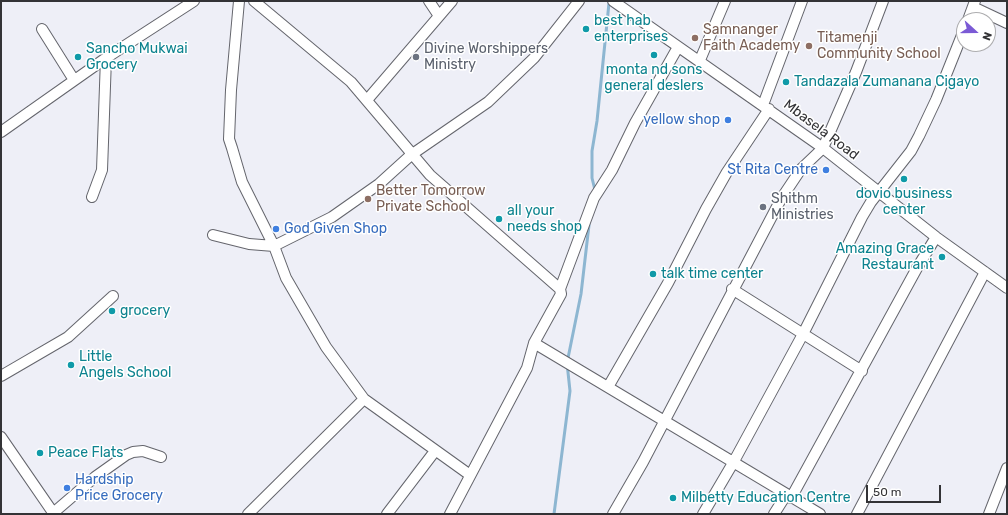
<!DOCTYPE html>
<style>
body{margin:0}
#map{position:relative;width:1008px;height:515px;overflow:hidden;background:#eeeff7;font-family:Rubik,sans-serif}
canvas{display:block}
.frame{position:absolute;inset:0;border:2px solid #333336;pointer-events:none}
.north{position:absolute;left:956px;top:12px;width:40px;height:40px;box-sizing:border-box;background:#fff;border:1px solid #adadaf;border-radius:50%;rotate:111deg;font-size:11px;font-weight:700;line-height:16px;text-align:center;color:#333336}
.north::after{content:'';display:block;margin:auto;width:14px;height:18px;background:#7b5ad5;clip-path:polygon(50% 0,100% 100%,50% 72%,0 100%)}
.scale{position:absolute;left:866px;top:485px;width:75px;height:18px;box-sizing:border-box;border:2px solid #333336;border-top:0;padding-left:5px;font-size:12px;line-height:14px;white-space:nowrap;color:#333336;-webkit-text-stroke:3px #fff;paint-order:stroke}
</style>
<div id="map">
<canvas width="1008" height="515"></canvas>
<div class="frame"></div>
<div class="north">N</div>
<div class="scale">50 m</div>
</div>
<script>
const context = document.querySelector('canvas').getContext('2d');
context.lineJoin = 'round';
const shape = rows => new Path2D(rows.map(r => 'M' + r).join(''));
function trace(path, color, width, dash) { context.strokeStyle = color; context.lineWidth = width; context.lineCap = dash ? 'butt' : 'round'; context.setLineDash(dash || []); context.stroke(path); }
function drawText(font, color, halo, rows, align = 'center') {
  context.font = font + ' Rubik,sans-serif'; context.lineWidth = 3; context.setLineDash([]); context.textBaseline = 'middle'; context.strokeStyle = halo; context.fillStyle = color; for (const [text, x, y, turn = 0] of rows) {
    context.save(); context.translate(x, y); context.rotate((+turn || 0) * Math.PI / 180); context.textAlign = isNaN(turn) ? turn : align; if (halo) context.strokeText(text, 0, 0); context.fillText(text, 0, 0); context.restore();
  }
}
trace(shape([
 [595,190,592,178,592,151,597,121,609,3],
 [554,514,570,391,567,363,581,294,589,225]
]), '#8db6d1', 3);
const minor = shape([
 [239,1,231,90,229,139,232,148,242,182,274,246,286,278,326,347,364,399],
 [254,1,351,82,430,175,560,289],
 [429,1,439,16],
 [613,1,823,148,936,237,1007,288],
 [973,7,1007,23],
 [968,20,975,1],
 [42,29,74,80],
 [700,60,725,1],
 [367,100,452,1],
 [763,105,802,1],
 [1,132,106,58,194,1],
 [92,197,102,170,106,58],
 [213,235,249,244,274,246,332,217,379,184,411,155,488,102,534,58,579,1],
 [732,289,862,371],
 [534,343,820,514],
 [1,376,68,337,113,296],
 [608,387,668,283,706,209,727,172,769,109],
 [1,437,54,514],
 [791,498,917,268,936,237],
 [52,514,95,477,126,455,133,452,143,451,161,457],
 [248,514,364,399,470,475],
 [387,514,435,451],
 [450,514,518,385,527,368,534,343,561,294,560,289,594,198,612,170,635,123,678,47],
 [613,514,643,462,781,199,801,169,823,148,856,72,883,1],
 [703,514,733,463,803,334,862,217,871,202,911,151,919,136,936,100,964,30],
 [774,514,786,495],
 [857,514,985,272],
 [989,514,1007,468]
]);
trace(minor, '#64656c', 12);
trace(minor, '#fff', 10);
for (const [x, y, r, color] of [
 [586,29,4,"#0f9aa8"],
 [695,38,4,"#8d6e63"],
 [809,46,4,"#8d6e63"],
 [654,55,4,"#0f9aa8"],
 [78,57,4,"#0f9aa8"],
 [416,57,4,"#6b7280"],
 [786,82,4,"#0f9aa8"],
 [728,120,4,"#3f7fe0"],
 [826,170,4,"#3f7fe0"],
 [904,179,4,"#0f9aa8"],
 [368,199,4,"#8d6e63"],
 [763,207,4,"#6b7280"],
 [499,219,4,"#0f9aa8"],
 [276,229,4,"#3f7fe0"],
 [942,257,4,"#0f9aa8"],
 [653,274,4,"#0f9aa8"],
 [112,311,4,"#0f9aa8"],
 [71,365,4,"#0f9aa8"],
 [40,453,4,"#0f9aa8"],
 [67,488,4,"#3f7fe0"],
 [673,498,4,"#0f9aa8"]
]) { const dot = new Path2D(); dot.arc(x, y, r, 0, 2 * Math.PI); context.fillStyle = color; context.fill(dot); trace(dot, '#fff', 1.5); }
drawText('14px', '#0d838f', '#fff', [
 ["best hab",594,21],
 ["enterprises",594,37],
 ["Sancho Mukwai",86,49],
 ["Grocery",86,65],
 ["monta nd sons",654,70,"center"],
 ["general deslers",654,86,"center"],
 ["Tandazala Zumanana Cigayo",794,82],
 ["dovio business",904,194,"center"],
 ["center",904,210,"center"],
 ["all your",507,211],
 ["needs shop",507,227],
 ["Amazing Grace",934,249,"right"],
 ["Restaurant",934,265,"right"],
 ["talk time center",661,274],
 ["grocery",120,311],
 ["Little",79,357],
 ["Angels School",79,373],
 ["Peace Flats",48,453],
 ["Milbetty Education Centre",681,498]
], 'left');
drawText('14px', '#785e54', '#fff', [
 ["Samnanger",703,30],
 ["Faith Academy",703,46],
 ["Titamenji",817,38],
 ["Community School",817,54],
 ["Better Tomorrow",376,191],
 ["Private School",376,207]
], 'left');
drawText('14px', '#5b616d', '#fff', [
 ["Divine Worshippers",424,49],
 ["Ministry",424,65],
 ["Shithm",771,199],
 ["Ministries",771,215]
], 'left');
drawText('14px', '#366cbe', '#fff', [
 ["yellow shop",720,120],
 ["St Rita Centre",818,170],
 ["God Given Shop",284,229,"left"],
 ["Hardship",75,480,"left"],
 ["Price Grocery",75,496,"left"]
], 'right');
drawText('14px', '#333336', '#fff', [
 ["Mbasela Road",821,130,37]
]);
</script>
